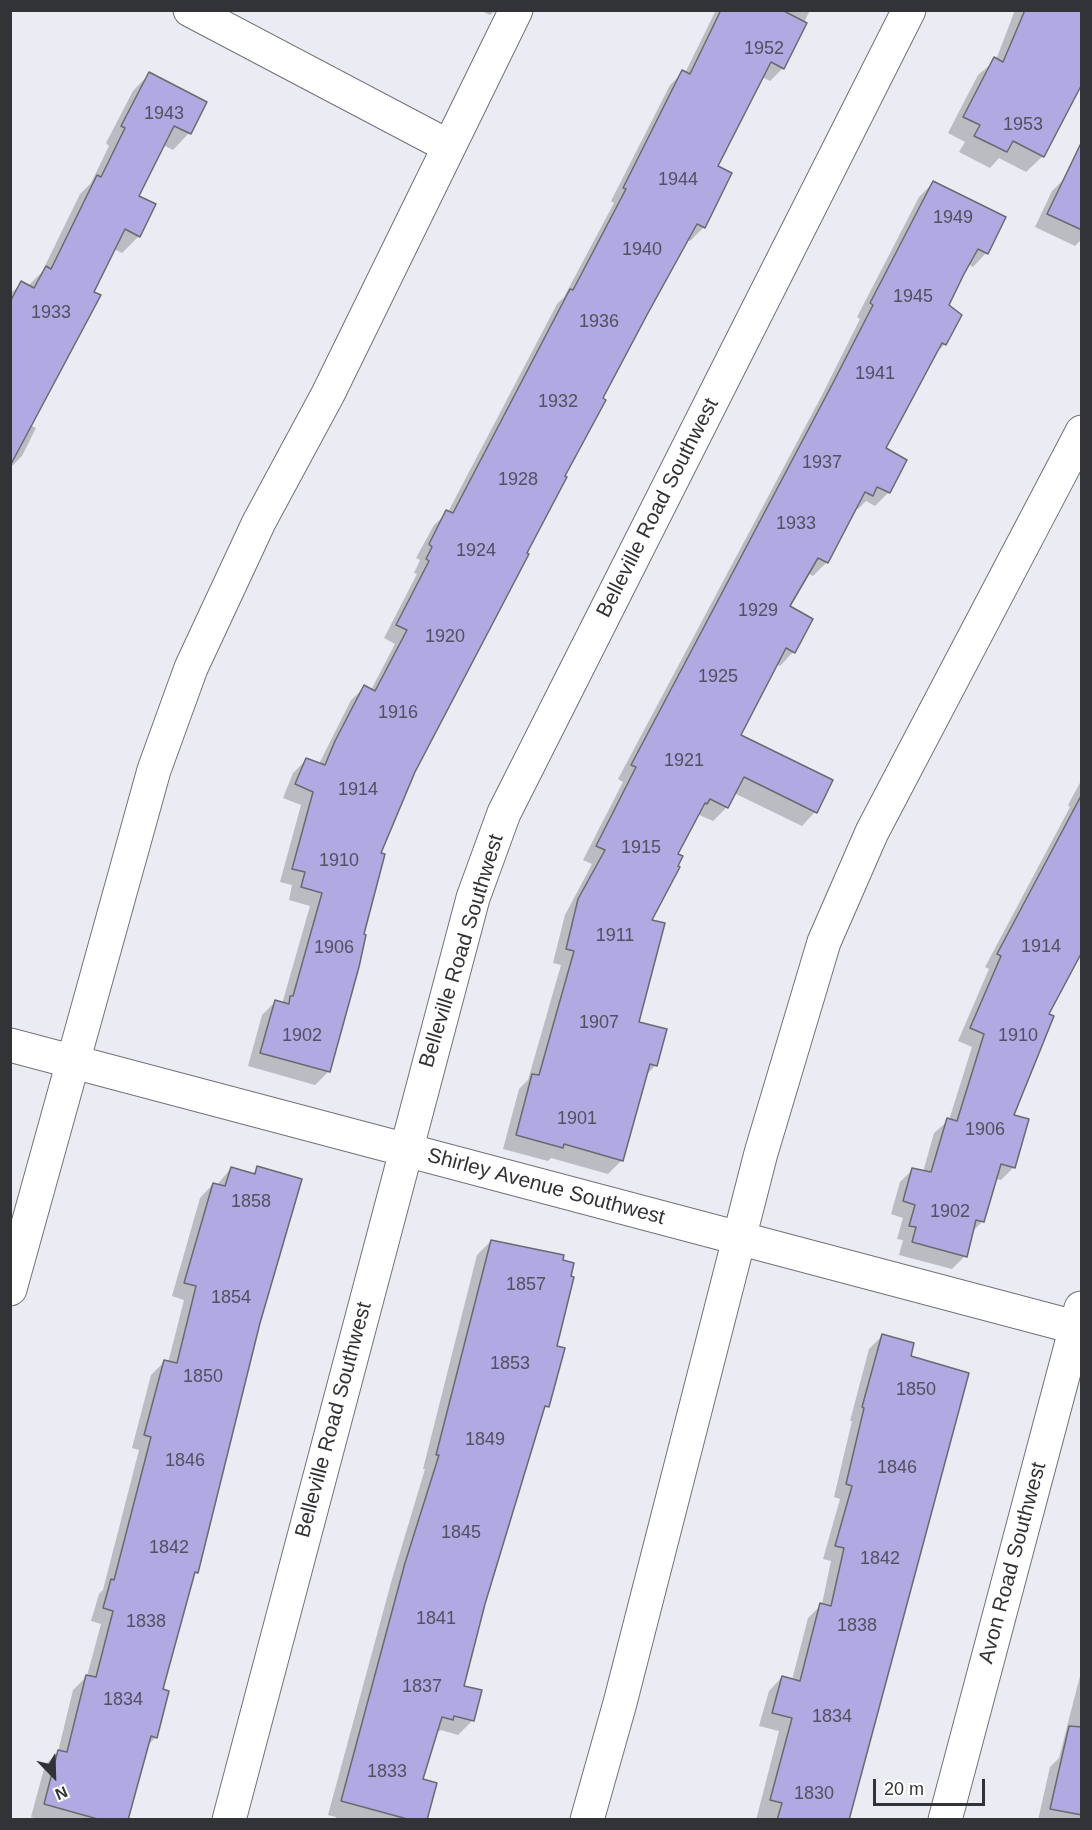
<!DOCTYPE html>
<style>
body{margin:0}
#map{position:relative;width:1092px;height:1830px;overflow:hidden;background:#eaebf3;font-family:Helvetica,sans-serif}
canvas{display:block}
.frame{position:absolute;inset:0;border:12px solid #323336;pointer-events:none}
.north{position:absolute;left:24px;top:1746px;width:60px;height:60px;-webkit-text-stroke:4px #fff;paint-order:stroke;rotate:157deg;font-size:16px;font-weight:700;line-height:24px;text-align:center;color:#323336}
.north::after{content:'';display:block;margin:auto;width:21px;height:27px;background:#323336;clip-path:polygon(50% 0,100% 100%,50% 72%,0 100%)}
.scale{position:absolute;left:873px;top:1779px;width:112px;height:27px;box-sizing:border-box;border:3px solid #323336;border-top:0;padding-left:8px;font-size:18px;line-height:21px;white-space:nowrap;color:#323336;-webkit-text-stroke:4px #fff;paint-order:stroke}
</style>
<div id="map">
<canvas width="1092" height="1830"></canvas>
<div class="frame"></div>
<div class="north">N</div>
<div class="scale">20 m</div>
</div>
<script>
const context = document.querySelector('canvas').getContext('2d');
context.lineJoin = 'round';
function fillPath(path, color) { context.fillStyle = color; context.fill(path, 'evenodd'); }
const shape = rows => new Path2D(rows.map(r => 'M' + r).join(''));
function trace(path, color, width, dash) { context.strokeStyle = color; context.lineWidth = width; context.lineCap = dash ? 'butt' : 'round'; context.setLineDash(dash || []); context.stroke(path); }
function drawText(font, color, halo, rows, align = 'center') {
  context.font = font + ' Helvetica,sans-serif'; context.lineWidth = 4.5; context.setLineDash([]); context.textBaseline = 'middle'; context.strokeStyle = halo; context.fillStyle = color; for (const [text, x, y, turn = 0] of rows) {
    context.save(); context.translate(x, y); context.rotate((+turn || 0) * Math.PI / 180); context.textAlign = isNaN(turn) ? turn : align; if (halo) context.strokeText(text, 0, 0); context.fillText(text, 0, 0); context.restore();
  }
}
fillPath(shape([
 [480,10,495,10,490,15],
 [716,10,810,10,783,68,770,81,762,77,716,167,730,174,704,227,690,241,687,239,601,399,414,771,379,854,384,855,328,1072,315,1085,248,1066,262,1015,275,1002,282,1004,310,906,289,900,292,885,280,882,301,805,283,798,293,773,307,759,319,764,351,700,365,687,371,690,395,644,384,638,417,574,414,573,420,560,416,558,434,525,448,512,557,304,564,297,614,203,611,201,670,85,683,72,685,73],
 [1015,10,1082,10,1043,156,1026,172,999,158,990,168,959,152,965,142,948,133,978,75,996,60],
 [149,74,189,133,173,150,163,145,137,196,139,236,122,253,114,249,30,425,36,428,22,456,10,468,10,294,22,283,28,286,42,272,80,194,91,183,109,146,106,143,133,91],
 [1065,178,1082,186,1082,239,1075,246,1035,227,1052,191],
 [933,183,986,253,973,267,968,264,947,305,945,344,935,354,884,449,889,492,875,506,866,501,858,509,855,508,827,562,813,576,808,573,788,607,811,619,793,652,780,666,776,664,739,735,815,812,802,826,734,793,727,807,713,821,697,814,675,855,649,921,638,1023,665,1030,655,1066,645,1076,622,1160,608,1174,551,1158,548,1161,503,1149,519,1089,528,1080,561,965,553,963,565,915,592,864,583,860,623,782,618,779,821,397,860,319,857,317,919,197],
 [1082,779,1082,949,1047,1015,1012,1116,1014,1167,1001,1180,995,1179,982,1222,971,1233,965,1256,952,1269,899,1255,903,1240,897,1239,903,1218,891,1214,900,1182,913,1169,923,1172,934,1133,949,1120,972,1047,958,1041,989,969,985,967,1070,807,1068,805],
 [231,1168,252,1174,258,1168,259,1323,197,1572,193,1576,161,1690,156,1737,147,1746,127,1820,41,1820,31,1817,45,1765,58,1752,73,1690,87,1676,101,1624,91,1621,99,1594,103,1590,139,1450,132,1448,151,1375,164,1362,168,1363,184,1300,172,1296,200,1198,213,1184,217,1185],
 [491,1241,563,1256,547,1406,541,1413,484,1603,462,1687,472,1721,458,1735,441,1730,436,1733,421,1780,425,1820,335,1820,336,1817,328,1815,392,1579,425,1469,423,1469,477,1255],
 [882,1336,909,1357,968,1374,935,1500,932,1504,847,1820,756,1820,779,1731,759,1726,769,1691,782,1677,792,1680,808,1618,822,1604,831,1561,823,1559,840,1499,834,1497,852,1421,850,1421,869,1349],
 [1082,1668,1082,1820,1038,1820,1050,1767,1059,1758]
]), '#0003');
const building = shape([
 [721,10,782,10,807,23,784,69,771,62,718,166,732,173,705,228,697,224,648,313,603,398,606,400,565,476,567,477,527,553,529,554,415,772,381,853,385,854,364,934,366,935,359,967,330,1072,260,1053,275,1000,289,1004,290,996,293,996,322,893,301,887,305,872,292,869,313,792,295,784,306,758,325,765,335,741,364,685,375,691,407,630,396,625,429,561,426,559,432,547,429,544,446,510,453,513,570,289,573,290,626,189,623,188,682,70,690,74,721,10],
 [1025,10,1082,10,1082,84,1044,157,1013,141,1007,152,974,136,980,125,963,117,994,57,1003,62,1025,10],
 [149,72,207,102,191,134,174,126,139,196,156,204,140,237,125,229,94,292,101,295,10,466,10,302,21,281,34,288,46,266,51,269,97,175,101,177,125,128,121,126,149,72],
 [1082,141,1082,230,1047,214,1082,141],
 [933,181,1006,217,988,254,978,249,964,274,949,305,962,315,946,345,942,343,886,448,907,460,890,493,877,487,873,496,865,492,828,563,818,558,790,606,813,619,795,653,786,648,741,735,833,780,817,813,744,777,728,808,710,799,707,804,705,803,678,854,683,856,678,866,680,867,652,920,665,923,639,1022,667,1029,657,1066,650,1064,623,1161,564,1144,563,1148,516,1135,532,1074,539,1075,574,951,566,949,578,899,605,850,596,846,636,767,631,765,834,381,873,305,870,303,933,181],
 [1082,794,1082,952,1049,1014,1054,1016,1014,1115,1029,1119,1015,1168,1001,1164,984,1222,976,1220,967,1257,912,1242,916,1227,909,1226,915,1205,903,1201,912,1168,931,1172,947,1118,957,1121,984,1034,970,1028,1001,956,997,954,1082,794],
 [257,1166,302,1179,260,1323,198,1573,195,1572,163,1689,169,1691,157,1738,151,1736,128,1820,101,1820,44,1804,58,1750,67,1752,86,1675,96,1677,113,1611,103,1608,111,1579,114,1580,151,1437,144,1435,164,1360,177,1363,196,1286,184,1283,213,1183,225,1186,231,1167,255,1174,257,1166],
 [491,1240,564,1255,563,1260,574,1263,571,1276,574,1277,557,1346,565,1348,549,1407,545,1406,485,1604,464,1686,482,1690,474,1721,454,1716,453,1720,442,1717,423,1779,437,1783,427,1820,411,1820,341,1801,405,1563,439,1455,436,1455,491,1240],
 [882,1334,914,1343,911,1356,969,1373,849,1820,777,1820,782,1803,770,1800,792,1718,772,1713,782,1676,800,1681,820,1603,831,1606,844,1548,835,1546,852,1486,846,1484,864,1408,862,1407,882,1334],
 [1069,1726,1082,1727,1082,1815,1050,1809,1069,1726]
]);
fillPath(building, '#b1a9e1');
trace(building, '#6a6970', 1.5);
const minor = shape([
 [190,10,448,146],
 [10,1045,1082,1329],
 [10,1289,154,770,191,668,259,522,328,394,516,10],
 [229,1820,473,898,504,813,909,10],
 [587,1820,620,1703,761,1153,824,942,872,832,1082,432],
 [945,1820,1081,1308]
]);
trace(minor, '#717379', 35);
trace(minor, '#fff', 33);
drawText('18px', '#525061', null, [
 ["1952",764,49],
 ["1943",164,114],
 ["1953",1023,125],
 ["1944",678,180],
 ["1949",953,218],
 ["1940",642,250],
 ["1945",913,297],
 ["1933",51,313],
 ["1936",599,322],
 ["1941",875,374],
 ["1932",558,402],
 ["1937",822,463],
 ["1928",518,480],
 ["1933",796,524],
 ["1924",476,551],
 ["1929",758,611],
 ["1920",445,637],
 ["1925",718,677],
 ["1916",398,713],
 ["1921",684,761],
 ["1914",358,790],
 ["1915",641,848],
 ["1910",339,861],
 ["1911",615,936],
 ["1914",1041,947],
 ["1906",334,948],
 ["1907",599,1023],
 ["1902",302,1036],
 ["1910",1018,1036],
 ["1901",577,1119],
 ["1906",985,1130],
 ["1858",251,1202],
 ["1902",950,1212],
 ["1857",526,1285],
 ["1854",231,1298],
 ["1853",510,1364],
 ["1850",203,1377],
 ["1850",916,1390],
 ["1849",485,1440],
 ["1846",185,1461],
 ["1846",897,1468],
 ["1845",461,1533],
 ["1842",169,1548],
 ["1842",880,1559],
 ["1841",436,1619],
 ["1838",146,1622],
 ["1838",857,1626],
 ["1837",422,1687],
 ["1834",123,1700],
 ["1834",832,1717],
 ["1833",387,1772],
 ["1830",814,1794]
]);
drawText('21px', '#323336', '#fff', [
 ["Belleville Road Southwest",658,508,-63],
 ["Belleville Road Southwest",462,951,-73],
 ["Shirley Avenue Southwest",546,1187,15],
 ["Belleville Road Southwest",334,1420,-75],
 ["Avon Road Southwest",1013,1563,-75]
]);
</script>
